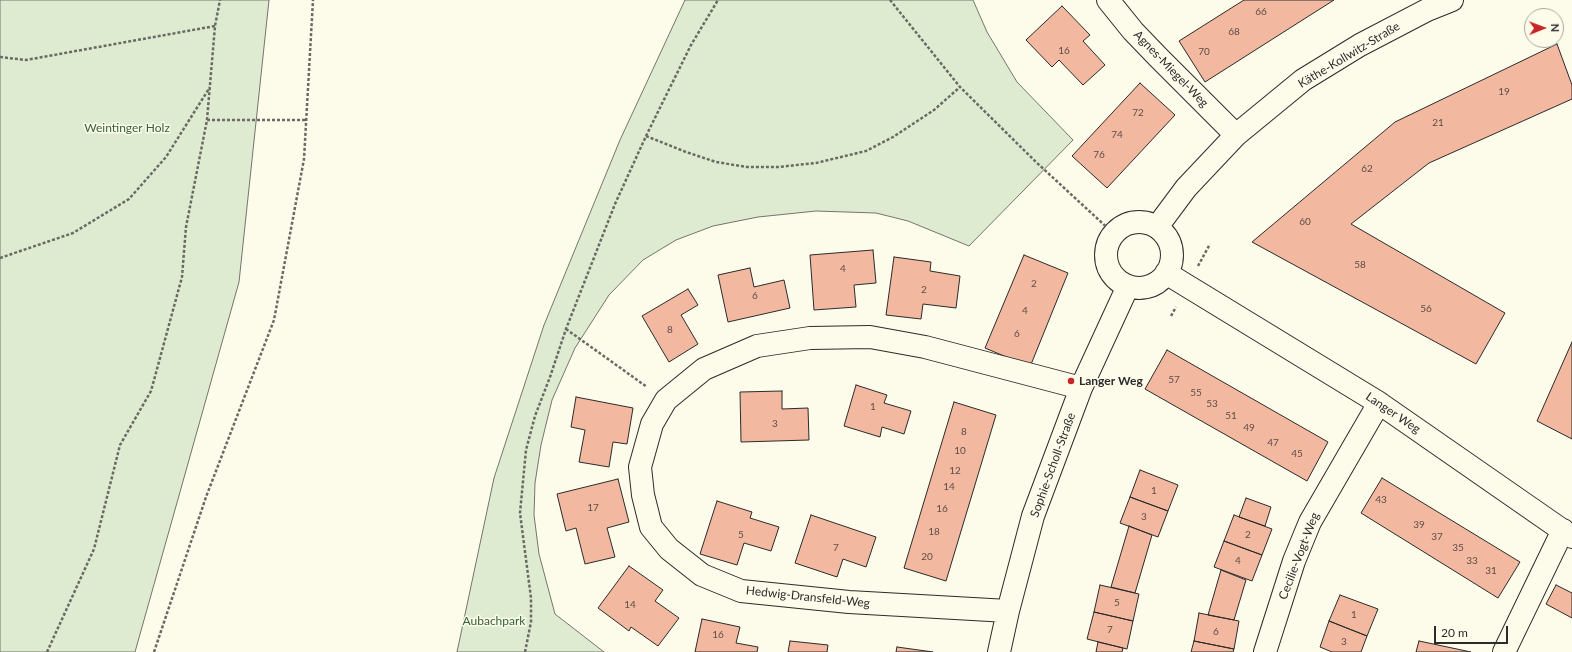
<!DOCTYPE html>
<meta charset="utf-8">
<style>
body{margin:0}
#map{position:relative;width:1572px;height:652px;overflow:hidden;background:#fdfbea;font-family:Lato,sans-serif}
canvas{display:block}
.north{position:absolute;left:1524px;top:8px;width:40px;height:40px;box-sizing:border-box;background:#fdfbea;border:1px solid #a9a89e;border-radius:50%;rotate:89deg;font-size:11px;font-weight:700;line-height:16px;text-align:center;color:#2b2b2b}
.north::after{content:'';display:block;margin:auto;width:14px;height:18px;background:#c62828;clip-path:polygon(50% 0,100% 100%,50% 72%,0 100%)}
.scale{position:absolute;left:1434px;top:626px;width:74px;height:18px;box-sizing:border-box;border:2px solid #2b2b2b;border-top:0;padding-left:5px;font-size:12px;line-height:14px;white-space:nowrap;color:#2b2b2b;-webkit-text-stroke:3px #fdfbea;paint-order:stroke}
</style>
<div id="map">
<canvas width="1572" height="652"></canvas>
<div class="north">N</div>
<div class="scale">20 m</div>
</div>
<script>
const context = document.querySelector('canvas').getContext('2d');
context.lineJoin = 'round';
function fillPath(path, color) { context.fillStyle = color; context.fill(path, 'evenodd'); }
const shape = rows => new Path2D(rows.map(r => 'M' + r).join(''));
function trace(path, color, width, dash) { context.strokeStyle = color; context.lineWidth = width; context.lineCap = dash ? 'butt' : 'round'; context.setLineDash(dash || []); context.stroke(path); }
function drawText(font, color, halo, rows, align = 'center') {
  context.font = font + ' Lato,sans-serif'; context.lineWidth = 3; context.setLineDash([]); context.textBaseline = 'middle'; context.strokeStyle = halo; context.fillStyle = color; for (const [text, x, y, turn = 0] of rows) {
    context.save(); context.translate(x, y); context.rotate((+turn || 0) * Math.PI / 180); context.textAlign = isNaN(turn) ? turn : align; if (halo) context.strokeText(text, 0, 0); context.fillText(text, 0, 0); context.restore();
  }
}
const green = shape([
 [0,0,269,0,239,282,135,652,0,652,0,0],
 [685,0,973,0,987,32,1017,82,1073,140,969,246,908,221,876,213,816,211,758,217,713,226,676,240,643,260,609,295,575,348,552,400,541,445,535,483,534,515,539,554,555,614,604,652,457,652,494,478,544,325,620,140,685,0]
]);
fillPath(green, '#deebd1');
trace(green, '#74746e', 1);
const building = shape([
 [1244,0,1334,0,1205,82,1179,41,1244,0],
 [1062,6,1090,35,1083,41,1105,65,1083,85,1059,60,1052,67,1026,40,1062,6],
 [1557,44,1572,85,1572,99,1429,163,1351,224,1505,313,1476,364,1252,242,1395,122,1557,44],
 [1140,83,1175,115,1107,188,1072,156,1140,83],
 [873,250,876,283,854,285,856,307,814,310,810,255,873,250],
 [1024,255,1068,273,1030,367,985,348,1024,255],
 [894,257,931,262,930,271,960,276,956,308,923,304,921,319,886,315,894,257],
 [750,268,754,287,784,280,790,308,728,322,718,275,750,268],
 [688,289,698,305,681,315,698,344,669,362,642,316,688,289],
 [1572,342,1572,439,1537,421,1572,342],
 [1167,350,1328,442,1307,481,1145,389,1167,350],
 [856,385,887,395,884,403,911,411,904,434,882,427,880,437,844,426,856,385],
 [782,391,782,409,808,408,809,440,741,442,740,392,782,391],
 [576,397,633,408,627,444,613,442,609,467,579,462,585,430,571,427,576,397],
 [954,402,996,415,946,581,904,568,954,402],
 [1140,470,1178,485,1168,511,1130,497,1140,470],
 [1382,478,1520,562,1498,598,1361,513,1382,478],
 [618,479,629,522,607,528,615,557,585,564,576,528,566,531,557,494,618,479],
 [1130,497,1168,511,1158,537,1120,523,1130,497],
 [1246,498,1271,507,1265,526,1239,517,1246,498],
 [717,501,752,512,750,518,779,527,771,551,744,543,737,565,700,554,717,501],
 [811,515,876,537,866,567,843,559,837,577,795,563,811,515],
 [1234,515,1272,529,1262,555,1224,541,1234,515],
 [1129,526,1152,535,1135,593,1111,587,1129,526],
 [1224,541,1262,555,1252,581,1214,567,1224,541],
 [629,566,663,590,655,601,679,618,658,646,631,627,629,631,598,608,629,566],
 [1221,570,1246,580,1234,620,1208,615,1221,570],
 [1100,585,1139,594,1133,621,1094,612,1100,585],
 [1556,585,1572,593,1572,618,1546,604,1556,585],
 [1340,595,1378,609,1367,636,1329,621,1340,595],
 [1094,612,1133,621,1127,649,1087,639,1094,612],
 [1199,613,1239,621,1234,649,1194,641,1199,613],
 [702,619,740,627,736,643,758,647,757,652,695,652,702,619],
 [1329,621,1367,636,1361,652,1332,652,1320,647,1329,621],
 [790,641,828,645,827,652,788,652,790,641],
 [1194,641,1234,649,1233,652,1191,652,1194,641],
 [1419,641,1471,652,1416,652,1419,641],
 [1098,642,1123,648,1122,652,1096,652,1098,642],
 [897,647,933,652,896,652,897,647]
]);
fillPath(building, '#f2b8a0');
trace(building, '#2b2b2b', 1);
const street = shape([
 [1108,0,1133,31,1158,57,1236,135],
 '1106 255a33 33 0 1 1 66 0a33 33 0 1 1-66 0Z',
 [1157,227,1186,188,1236,135,1303,80,1360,45,1427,10,1452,0],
 [1166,273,1379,403,1572,537],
 [1008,611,849,602,741,591,702,575,669,549,651,527,643,495,640,467,652,424,666,400,704,369,757,346,810,338,870,337,925,347,1081,388],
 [999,652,1008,611,1033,516,1081,388,1128,286],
 [1265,652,1294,561,1310,522,1379,403],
 [1504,652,1563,530]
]);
trace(street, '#2b2b2b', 24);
trace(shape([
 [890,0,960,87,1036,162,1113,233],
 [0,57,26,60,215,26],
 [207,120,306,120],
 [646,136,686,152,716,162,747,167,778,167,816,163,866,151,893,137,934,110,960,87],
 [0,258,73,233,129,199,166,157,210,87],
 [1198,266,1210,244],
 [1171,316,1176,307],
 [566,329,647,387],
 [47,652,94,549,120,445,151,391,182,277,186,227,207,120,215,26,220,0],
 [154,652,206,497,274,320,304,159,313,0],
 [525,652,531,622,531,598,520,513,526,450,535,416,550,377,566,329,615,204,646,136,691,45,718,0]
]), '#6a6964', 2.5, [3, 2]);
trace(street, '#fdfbea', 22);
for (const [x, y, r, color] of [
 [1071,381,4,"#c62828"]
]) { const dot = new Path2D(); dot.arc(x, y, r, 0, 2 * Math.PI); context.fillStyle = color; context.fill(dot); trace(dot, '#fdfbea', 1.5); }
drawText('10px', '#5d4e48', null, [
 ["66",1261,12],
 ["68",1234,32],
 ["16",1064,51],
 ["70",1204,52],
 ["19",1504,92],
 ["72",1138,113],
 ["21",1438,123],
 ["74",1117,135],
 ["76",1099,155],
 ["62",1367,169],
 ["60",1305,222],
 ["58",1360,265],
 ["4",843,269],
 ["2",1034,284],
 ["2",924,290],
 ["6",755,296],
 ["56",1426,309],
 ["4",1025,311],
 ["8",670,330],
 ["6",1017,334],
 ["57",1174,380],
 ["55",1196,393],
 ["53",1212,404],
 ["1",873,407],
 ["51",1231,416],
 ["3",775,424],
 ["49",1249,428],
 ["8",964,432],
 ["47",1273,443],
 ["10",960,451],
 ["45",1297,454],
 ["12",955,471],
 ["14",949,487],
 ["1",1154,491],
 ["43",1381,500],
 ["17",593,508],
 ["16",942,509],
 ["3",1144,517],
 ["39",1419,525],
 ["18",934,532],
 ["5",741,535],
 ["2",1248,535],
 ["37",1437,537],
 ["7",836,548],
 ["35",1458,548],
 ["20",927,557],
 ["4",1238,561],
 ["33",1472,561],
 ["31",1491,571],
 ["5",1117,603],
 ["14",630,605],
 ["1",1354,615],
 ["7",1110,630],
 ["6",1216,632],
 ["16",718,635],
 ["3",1344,642]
]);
drawText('12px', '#2b2b2b', '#fdfbea', [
 ["Käthe-Kollwitz-Straße",1349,55,-31],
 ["Agnes-Miegel-Weg",1171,69,46],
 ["Langer Weg",1393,413,34],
 ["Sophie-Scholl-Straße",1053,465,-70],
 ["Cecilie-Vogt-Weg",1299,556,-69],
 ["Hedwig-Dransfeld-Weg",808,597,6]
]);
drawText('12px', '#34623c', '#fdfbea', [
 ["Weintinger Holz",127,128],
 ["Aubachpark",494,621]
]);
drawText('bold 12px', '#2b2b2b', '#fdfbea', [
 ["Langer Weg",1079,381]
], 'left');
</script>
